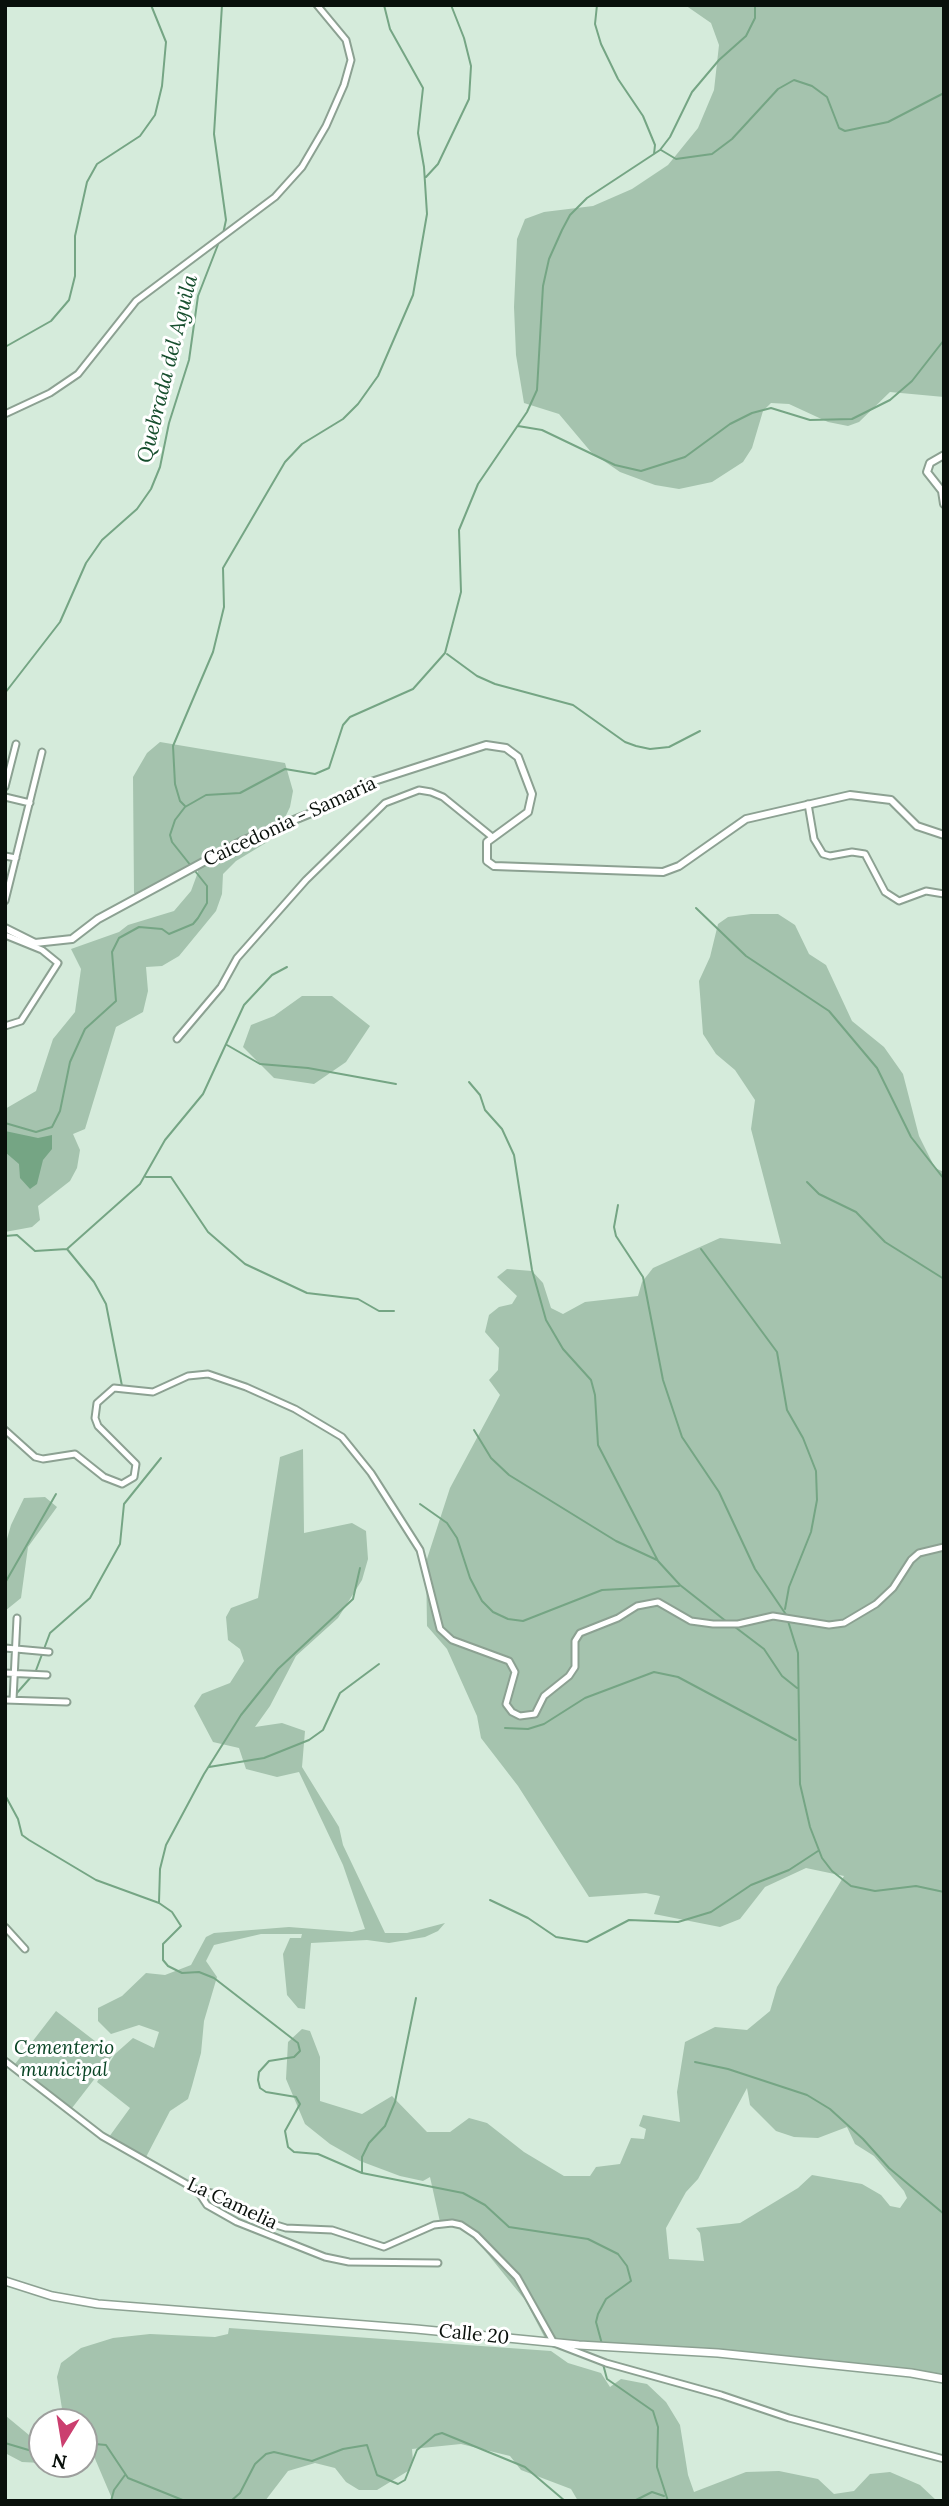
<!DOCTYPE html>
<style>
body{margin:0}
#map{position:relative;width:949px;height:2506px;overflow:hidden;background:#d5ebdb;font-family:Lora,serif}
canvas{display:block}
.frame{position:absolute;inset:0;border:7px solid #09100b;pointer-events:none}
.north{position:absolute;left:28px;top:2408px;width:70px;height:70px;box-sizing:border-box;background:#fff;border:2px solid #9d9f9d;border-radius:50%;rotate:191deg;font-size:19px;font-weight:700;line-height:28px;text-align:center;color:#09100b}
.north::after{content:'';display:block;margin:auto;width:24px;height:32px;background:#cb3f6f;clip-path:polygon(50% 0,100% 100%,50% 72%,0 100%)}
</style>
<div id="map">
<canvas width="949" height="2506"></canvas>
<div class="frame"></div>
<div class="north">N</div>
</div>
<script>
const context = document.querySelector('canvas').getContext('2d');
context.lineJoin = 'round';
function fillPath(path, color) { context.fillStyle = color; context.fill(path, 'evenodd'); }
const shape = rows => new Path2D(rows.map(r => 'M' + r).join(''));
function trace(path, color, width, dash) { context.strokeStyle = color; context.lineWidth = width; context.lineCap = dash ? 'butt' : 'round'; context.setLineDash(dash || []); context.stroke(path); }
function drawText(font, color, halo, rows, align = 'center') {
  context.font = font + ' Lora,serif'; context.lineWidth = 6; context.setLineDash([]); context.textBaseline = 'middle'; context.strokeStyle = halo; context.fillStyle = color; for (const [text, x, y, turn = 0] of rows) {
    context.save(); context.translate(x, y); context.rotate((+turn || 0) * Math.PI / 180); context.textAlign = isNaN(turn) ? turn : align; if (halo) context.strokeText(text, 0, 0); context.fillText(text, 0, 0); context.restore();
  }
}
fillPath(shape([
 [685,5,944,5,944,397,890,392,859,422,848,426,828,422,789,404,771,403,763,411,752,448,743,462,712,482,679,489,655,485,620,472,591,452,559,414,524,403,516,355,514,307,517,239,525,219,544,212,593,206,632,189,668,165,698,128,714,90,719,45,711,23],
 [160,742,285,763,293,791,290,807,281,826,269,841,236,861,223,874,222,894,216,911,179,956,162,966,146,967,148,991,143,1012,116,1027,85,1129,73,1134,80,1150,77,1168,70,1181,38,1206,40,1220,32,1227,5,1232,5,1109,36,1091,53,1039,75,1012,81,969,71,949,119,932,128,925,174,911,191,891,198,872,197,868,141,898,134,893,133,777,147,753],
 [751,914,778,914,795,925,809,954,826,965,852,1021,884,1047,903,1074,919,1136,935,1168,944,1172,944,2376,917,2370,547,2342,525,2300,469,2231,440,2222,430,2177,423,2181,400,2176,360,2161,330,2144,305,2124,286,2079,288,2042,302,2029,310,2031,320,2057,320,2101,362,2114,392,2096,427,2132,450,2132,469,2118,487,2123,524,2152,564,2176,590,2176,596,2167,620,2164,631,2138,644,2139,646,2129,639,2126,643,2115,680,2122,677,2092,685,2042,715,2027,747,2030,770,2011,777,1987,844,1876,806,1868,765,1887,740,1919,720,1927,654,1914,660,1896,646,1893,589,1897,518,1786,481,1738,477,1716,447,1649,427,1626,426,1562,450,1488,500,1395,489,1380,498,1370,499,1348,485,1332,489,1315,499,1307,512,1304,517,1296,497,1277,507,1269,532,1271,543,1283,551,1308,563,1314,585,1302,638,1296,642,1282,653,1268,720,1238,781,1244,751,1129,755,1100,735,1070,716,1054,703,1034,699,981,710,957,718,924,728,917],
 [747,2088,750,2105,776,2131,794,2137,818,2138,847,2127,855,2144,874,2156,904,2191,907,2198,900,2208,890,2206,881,2195,862,2184,812,2175,798,2188,740,2223,696,2228,700,2233,704,2261,669,2259,666,2228,686,2192,698,2179],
 [302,996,332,996,370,1026,346,1062,314,1084,274,1078,243,1047,251,1025,274,1016],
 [303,1449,304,1533,352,1523,366,1531,368,1559,362,1580,338,1618,296,1656,270,1706,255,1727,282,1723,305,1731,302,1767,339,1827,343,1845,385,1933,407,1933,445,1923,438,1931,425,1937,389,1943,367,1940,311,1943,305,2009,298,2008,287,1995,283,1954,290,1938,301,1938,302,1934,261,1934,214,1945,206,1961,217,1977,204,2021,201,2053,192,2086,188,2099,170,2111,145,2159,109,2137,130,2108,97,2082,115,2054,133,2038,154,2048,159,2032,139,2025,111,2034,98,2021,98,2008,122,1996,146,1973,165,1975,191,1965,206,1937,214,1933,289,1927,352,1932,365,1929,343,1865,299,1772,277,1777,246,1769,239,1748,213,1742,194,1706,202,1694,230,1683,244,1661,240,1649,228,1640,226,1617,231,1608,258,1598,280,1457],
 [45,1497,57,1507,28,1547,21,1598,5,1611,5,1546,11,1525,24,1498],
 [56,2011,113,2055,72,2108,15,2064],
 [229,2328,551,2351,568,2363,601,2373,610,2387,621,2379,647,2384,666,2402,680,2425,688,2475,694,2492,746,2472,779,2471,818,2479,834,2494,854,2491,870,2474,890,2472,920,2485,937,2501,578,2501,571,2489,521,2470,510,2456,461,2444,412,2449,413,2461,408,2471,377,2490,359,2490,346,2482,335,2468,315,2463,288,2471,265,2501,113,2501,93,2454,84,2453,84,2422,59,2422,63,2415,57,2377,61,2363,81,2348,113,2338,150,2334,215,2337,228,2334],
 [6,2416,29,2435,42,2434,42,2463,22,2462,5,2453]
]), '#a5c3ae');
fillPath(shape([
 [5,1131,38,1138,52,1135,52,1149,43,1160,37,1184,30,1189,20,1178,19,1164,5,1152]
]), '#75a584');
trace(shape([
 [222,5,214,134,226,220,223,234],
 [597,5,595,24,601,44,618,79,643,116,655,145,654,154],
 [661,150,676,159,712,154,732,139,778,89,794,80,812,86,827,97,839,128,845,131,888,122,944,93],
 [426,177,438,164,469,99,471,66,464,38,451,5],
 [5,347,51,321,69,300,75,276,75,236,87,182,97,164,140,136,155,115,162,86,166,42,151,5],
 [518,426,542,430,615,465,641,471,685,457,730,424,752,413,771,408,810,420,852,419,890,400,912,381,944,340],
 [447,654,477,676,495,684,573,705,625,742,636,746,650,749,669,747,700,731],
 [5,693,60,622,86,563,102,540,137,509,151,489,160,467,169,423,189,360,198,296,219,242],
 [185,806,180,801,175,784,173,746,213,652,224,607,223,568,285,462,302,444,343,419,358,404,378,376,413,295,427,214,424,167,418,133,423,88,390,29,384,5],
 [696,908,746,956,829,1011,877,1068,911,1137,944,1179],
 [227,1045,260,1064,308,1068,396,1084],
 [469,1082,480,1095,485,1110,502,1129,514,1155,532,1270,546,1320,563,1349,591,1380,595,1395,598,1445,658,1561,680,1585,727,1622],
 [5,1123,36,1132,52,1127,60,1111,70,1062,85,1029,116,1001,112,952,119,938,139,927,162,929,169,934,193,924,198,918,207,903,207,886,172,842,170,835,175,820,185,807,206,795,240,793,285,769,315,774,329,768,343,725,350,717,413,689,445,653,461,592,459,530,478,484,527,412,537,390,543,286,549,259,562,230,570,215,587,198,660,150,670,137,692,92,719,60,746,36,755,18,755,5],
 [146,1177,171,1177,208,1232,245,1264,307,1293,358,1299,379,1311,394,1311],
 [807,1182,819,1194,856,1212,885,1242,944,1279],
 [5,1187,5,1202],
 [618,1205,614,1227,616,1236,643,1277,663,1380,682,1437,719,1492,755,1569,787,1616],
 [5,1236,17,1235,35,1251,67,1249,140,1184,165,1140,203,1094,244,1005,272,975,287,967],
 [67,1249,94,1282,106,1304,122,1386],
 [701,1249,777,1352,787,1410,803,1438,816,1471,817,1500,811,1532,789,1587,785,1609],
 [474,1430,491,1458,509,1475,616,1541,657,1560],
 [420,1504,447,1523,457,1538,470,1578,482,1601,493,1612,508,1619,523,1621,602,1590,679,1586],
 [5,1583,56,1494],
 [788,1621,798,1653,800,1784,810,1827,822,1858,832,1871,851,1886,875,1891,916,1886,944,1892],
 [735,1627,764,1649,782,1676,797,1688],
 [35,1673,50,1633,90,1598,120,1544,124,1504,161,1458],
 [16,1694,31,1677],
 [505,1728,528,1729,544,1724,585,1698,654,1672,678,1677,796,1740],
 [209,1767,264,1758,309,1740,323,1730,340,1693,379,1664],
 [5,1795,18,1819,22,1835,29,1840,96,1880,159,1903,172,1912,181,1926,163,1944,163,1960,168,1966,182,1973,199,1972,214,1978,298,2043,300,2051,294,2057,269,2061,259,2072,258,2080,260,2088,266,2092,296,2097,300,2104,285,2131,288,2147,294,2152,318,2154,362,2173,463,2193,485,2205,509,2227,588,2239,618,2254,627,2266,631,2281,606,2299,598,2314,596,2322,602,2344],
 [490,1900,528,1918,556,1937,587,1942,629,1920,678,1922,711,1912,751,1885,789,1870,818,1851],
 [159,1902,160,1869,166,1845,204,1774,241,1715,278,1669,353,1599,360,1568],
 [695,2062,728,2069,807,2095,830,2109,863,2139,889,2168,944,2214],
 [362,2173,362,2157,369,2143,385,2126,395,2102,416,1998],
 [603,2364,607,2379,653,2411,658,2427,657,2467,668,2501],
 [5,2443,42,2454],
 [84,2443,106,2445,128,2478,185,2501],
 [111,2501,114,2490,125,2475],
 [231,2501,240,2493,255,2464,266,2454,274,2452,312,2461,343,2449,367,2445,377,2475,398,2484,405,2480,417,2450,435,2435,442,2433,525,2467,565,2501],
 [634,2501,652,2492,664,2496]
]), '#75a584', 2);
const minor = shape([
 [5,414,50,393,78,374,136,301,275,197,302,167,326,126,344,85,351,60,346,40,317,5],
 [5,787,16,744],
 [5,797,30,803],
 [808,804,814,839,823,854,830,856,852,852,865,854,885,892,899,901,926,891,944,894],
 [5,856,16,858],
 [5,901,42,752],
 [5,935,42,950,58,963,21,1021,5,1026],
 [177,1039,221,987,237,958,306,880,385,803,419,790,431,792,443,797,491,836],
 [5,1430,35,1457,43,1459,75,1454,104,1477,122,1484,134,1477,136,1464,98,1426,95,1418,97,1403,114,1388,153,1392,188,1376,208,1374,246,1387,295,1409,342,1437,371,1473,420,1550,440,1629,452,1640,509,1661,515,1672,506,1704,512,1712,520,1716,535,1714,544,1696,569,1676,575,1667,575,1641,580,1633,618,1618,637,1606,658,1602,691,1621,713,1624,738,1624,773,1616,829,1625,844,1623,876,1604,893,1588,911,1560,919,1553,944,1547],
 [5,1648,49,1652],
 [5,1673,47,1675],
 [5,1700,67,1702],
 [13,1700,17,1618],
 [5,1927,25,1949],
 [5,2061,102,2136,197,2190,216,2194,263,2221,286,2228,332,2230,384,2247,434,2225,452,2223,461,2225,476,2235,517,2277,554,2343,606,2363,721,2395,789,2418,944,2459],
 [197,2190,207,2205,237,2222,325,2257,349,2262,438,2263]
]);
const tertiary = shape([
 [944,455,930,463,927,472,942,491,944,504],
 [5,928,35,943,72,939,98,919,242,841,331,805,365,784,486,745,506,748,518,757,532,794,528,812,487,842,487,861,494,866,663,872,679,866,746,819,850,795,891,800,917,826,944,835]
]);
const secondary = shape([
 [5,2281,52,2296,98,2304,416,2329,579,2345,718,2353,911,2373,944,2379]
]);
trace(minor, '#8ca192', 9);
trace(tertiary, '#8ca192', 10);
trace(secondary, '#8ca192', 10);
trace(minor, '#fff', 5);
trace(tertiary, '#fff', 6);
trace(secondary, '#fff', 7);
drawText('19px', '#09100b', '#fff', [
 ["Caicedonia - Samaria",290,822,-25],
 ["La Camelia",232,2204,25],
 ["Calle 20",474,2335,6]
]);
drawText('italic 19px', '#084424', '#fff', [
 ["Cementerio",64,2049],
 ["municipal",64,2071]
]);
drawText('italic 21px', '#164e2d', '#fff', [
 ["Quebrada del Aguila",168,369,-76]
]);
</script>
